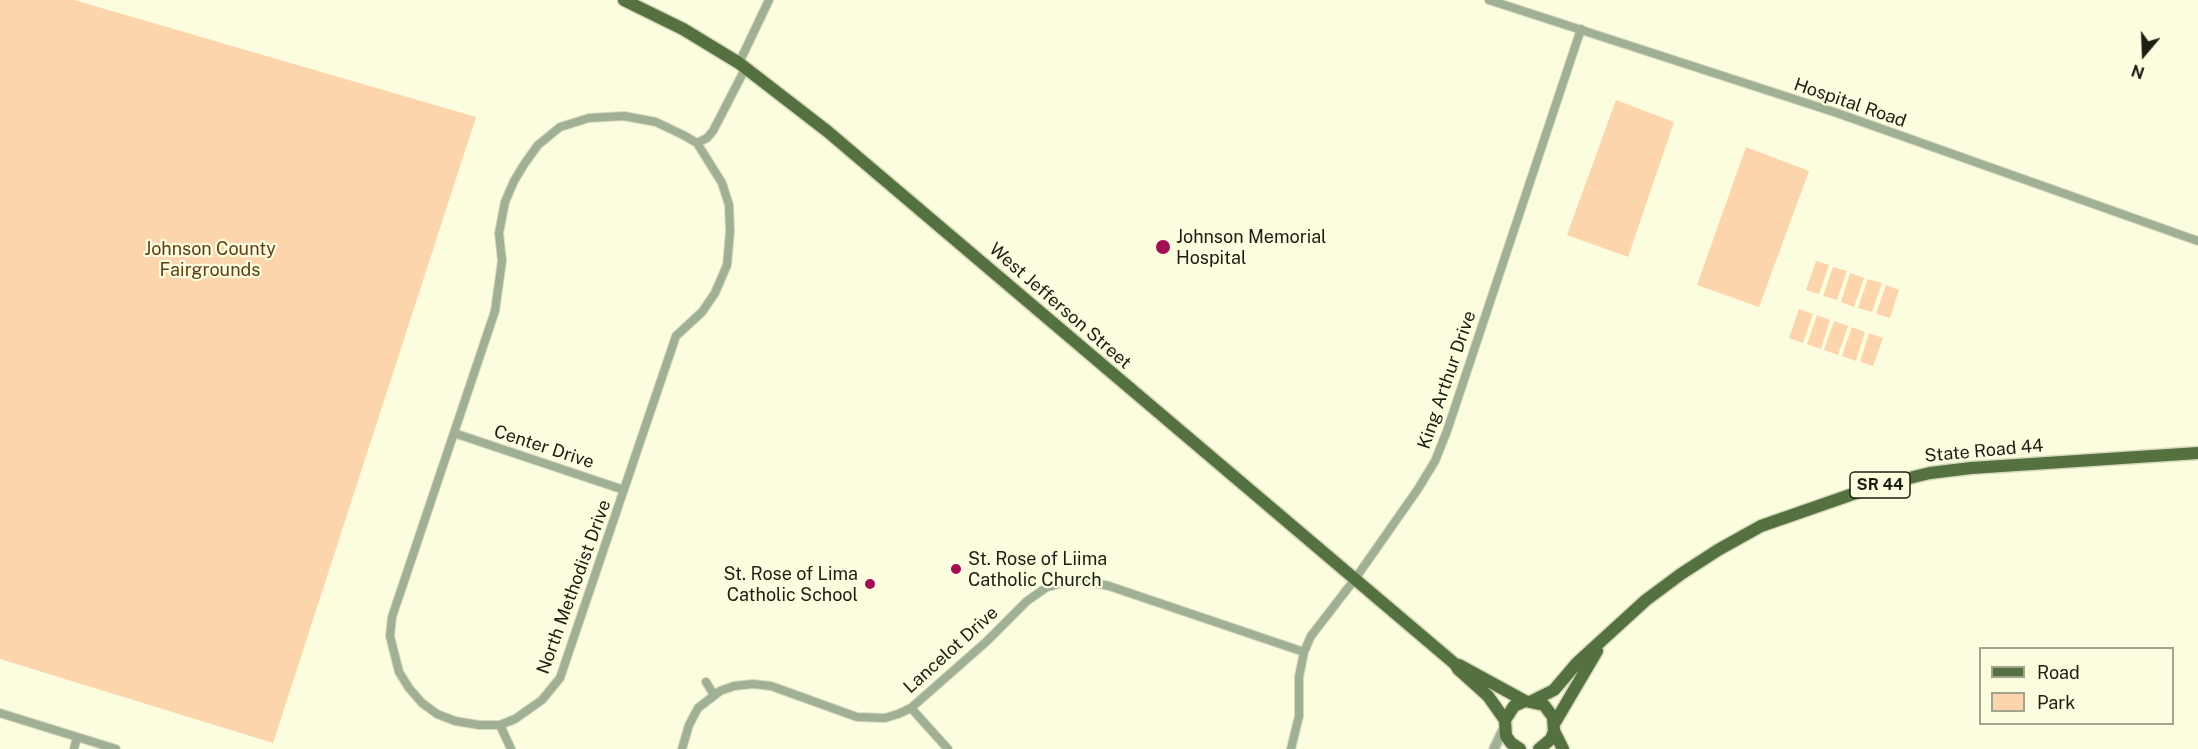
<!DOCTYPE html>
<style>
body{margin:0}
#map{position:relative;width:2198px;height:749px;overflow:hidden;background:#fbfdde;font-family:"Public Sans",sans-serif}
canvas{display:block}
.legend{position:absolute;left:1979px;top:647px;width:195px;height:78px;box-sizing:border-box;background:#fbfdde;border:2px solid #a2a48d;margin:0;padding:8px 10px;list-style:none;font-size:18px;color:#1d1e13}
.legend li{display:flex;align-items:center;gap:12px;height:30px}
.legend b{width:30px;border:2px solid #a2a48d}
.north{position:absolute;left:2114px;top:24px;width:60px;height:60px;-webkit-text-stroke:4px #fbfdde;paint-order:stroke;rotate:199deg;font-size:16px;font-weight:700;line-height:24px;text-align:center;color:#1d1e13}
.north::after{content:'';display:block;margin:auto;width:21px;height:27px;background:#1d1e13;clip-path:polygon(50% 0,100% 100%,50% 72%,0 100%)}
</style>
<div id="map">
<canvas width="2198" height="749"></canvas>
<ul class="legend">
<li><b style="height:8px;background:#557140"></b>Road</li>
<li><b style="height:16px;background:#fcd5ad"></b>Park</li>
</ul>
<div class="north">N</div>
</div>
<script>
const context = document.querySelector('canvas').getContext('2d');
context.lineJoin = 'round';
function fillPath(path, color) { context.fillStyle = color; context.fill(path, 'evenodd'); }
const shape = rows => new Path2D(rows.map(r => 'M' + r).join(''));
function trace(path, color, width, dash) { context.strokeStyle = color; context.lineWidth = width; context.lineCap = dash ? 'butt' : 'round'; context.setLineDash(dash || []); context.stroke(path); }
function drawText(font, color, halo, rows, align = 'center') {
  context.font = font + ' "Public Sans",sans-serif'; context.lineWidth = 4.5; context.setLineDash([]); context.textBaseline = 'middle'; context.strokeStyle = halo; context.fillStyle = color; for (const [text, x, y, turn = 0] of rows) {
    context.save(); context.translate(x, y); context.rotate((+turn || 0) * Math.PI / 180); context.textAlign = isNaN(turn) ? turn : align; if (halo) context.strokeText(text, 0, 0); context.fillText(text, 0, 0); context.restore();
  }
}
fillPath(shape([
 [0,0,74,0,476,117,273,743,0,659],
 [1616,100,1674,122,1628,257,1567,235],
 [1746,147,1809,171,1759,307,1697,285],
 [1816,261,1829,265,1819,294,1806,290],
 [1833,267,1847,271,1837,300,1823,296],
 [1850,273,1864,278,1854,307,1841,302],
 [1868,279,1882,283,1872,312,1858,308],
 [1886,285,1899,290,1890,318,1876,314],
 [1799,309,1813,314,1803,343,1789,338],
 [1817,315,1830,320,1821,349,1807,344],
 [1834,321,1848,326,1838,355,1824,350],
 [1852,327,1865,332,1856,361,1842,356],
 [1869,333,1883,338,1873,366,1860,362]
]), '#fcd5ad');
const minor = shape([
 [1489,0,1837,113,2198,241],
 [739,63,769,0],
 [624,116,656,122,683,135,697,143,722,183,729,205,730,232,727,265,715,293,702,312,676,336,560,678,542,700,515,719,500,725,479,725,455,721,437,714,422,703,409,688,399,672,390,636,392,617,495,311,502,261,499,233,505,202,514,181,525,163,538,145,560,127,589,118,624,116],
 [697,143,707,138,713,131,745,69],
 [454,433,624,490],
 [706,682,714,695],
 [911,708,948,749],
 [0,713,116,749],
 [500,725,511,749],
 [74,749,77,737],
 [682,749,689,725,698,708,720,691,734,686,753,684,771,686,857,717,885,718,898,714,911,708,986,642,1027,601,1047,587,1067,582,1081,580,1109,586,1304,652],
 [1291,749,1299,716,1299,677,1304,652,1311,636,1355,579,1418,489,1435,461,1447,431,1581,29]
]);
const tertiary = shape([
 [1494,749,1504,728]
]);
const primary = shape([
 [624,0,683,29,739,63,827,131,1455,664,1458,669,1488,696,1505,720],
 [1459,665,1525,701],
 [1532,701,1554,690,1577,663,1646,600,1681,574,1718,550,1761,526,1876,486,1930,473,1971,468,2198,453],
 [1554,724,1597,651],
 [1554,731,1563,749],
 [1520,749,1511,743,1506,736,1505,720,1514,706,1525,701,1544,705,1553,717,1554,731,1551,739,1539,749]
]);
trace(minor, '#d7d9be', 10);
trace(tertiary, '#d7d9be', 12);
trace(primary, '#d7d9be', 15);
trace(minor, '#9fb094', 8);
trace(tertiary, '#9fb094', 9);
trace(primary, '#557140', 12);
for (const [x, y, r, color] of [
 [1163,247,8,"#a20e51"],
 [956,569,6,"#a20e51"],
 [870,584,6,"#a20e51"]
]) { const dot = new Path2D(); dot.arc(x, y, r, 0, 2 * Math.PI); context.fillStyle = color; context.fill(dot); trace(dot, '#fbfdde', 2); }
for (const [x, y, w] of [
 [1880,485,60]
]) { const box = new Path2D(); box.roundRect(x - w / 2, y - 13, w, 26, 4.5); context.fillStyle = '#fbfdde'; context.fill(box); trace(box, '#1d1e13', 1.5); }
drawText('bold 16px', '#1d1e13', null, [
 ["SR 44",1880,485]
]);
drawText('18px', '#1d1e13', '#fbfdde', [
 ["Hospital Road",1850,103,19],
 ["West Jefferson Street",1060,306,41],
 ["King Arthur Drive",1447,380,-71],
 ["Center Drive",544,447,18],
 ["State Road 44",1984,451,-5],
 ["North Methodist Drive",574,587,-70],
 ["Lancelot Drive",951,650,-42]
]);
drawText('18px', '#1d1e13', '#fbfdde', [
 ["Johnson Memorial",1176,237],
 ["Hospital",1176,258],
 ["St. Rose of Liima",968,559],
 ["Catholic Church",968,580],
 ["St. Rose of Lima",858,574,"right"],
 ["Catholic School",858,595,"right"]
], 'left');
drawText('18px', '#603d12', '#fbfdde', [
 ["Johnson County",210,249],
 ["Fairgrounds",210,270]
]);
</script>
